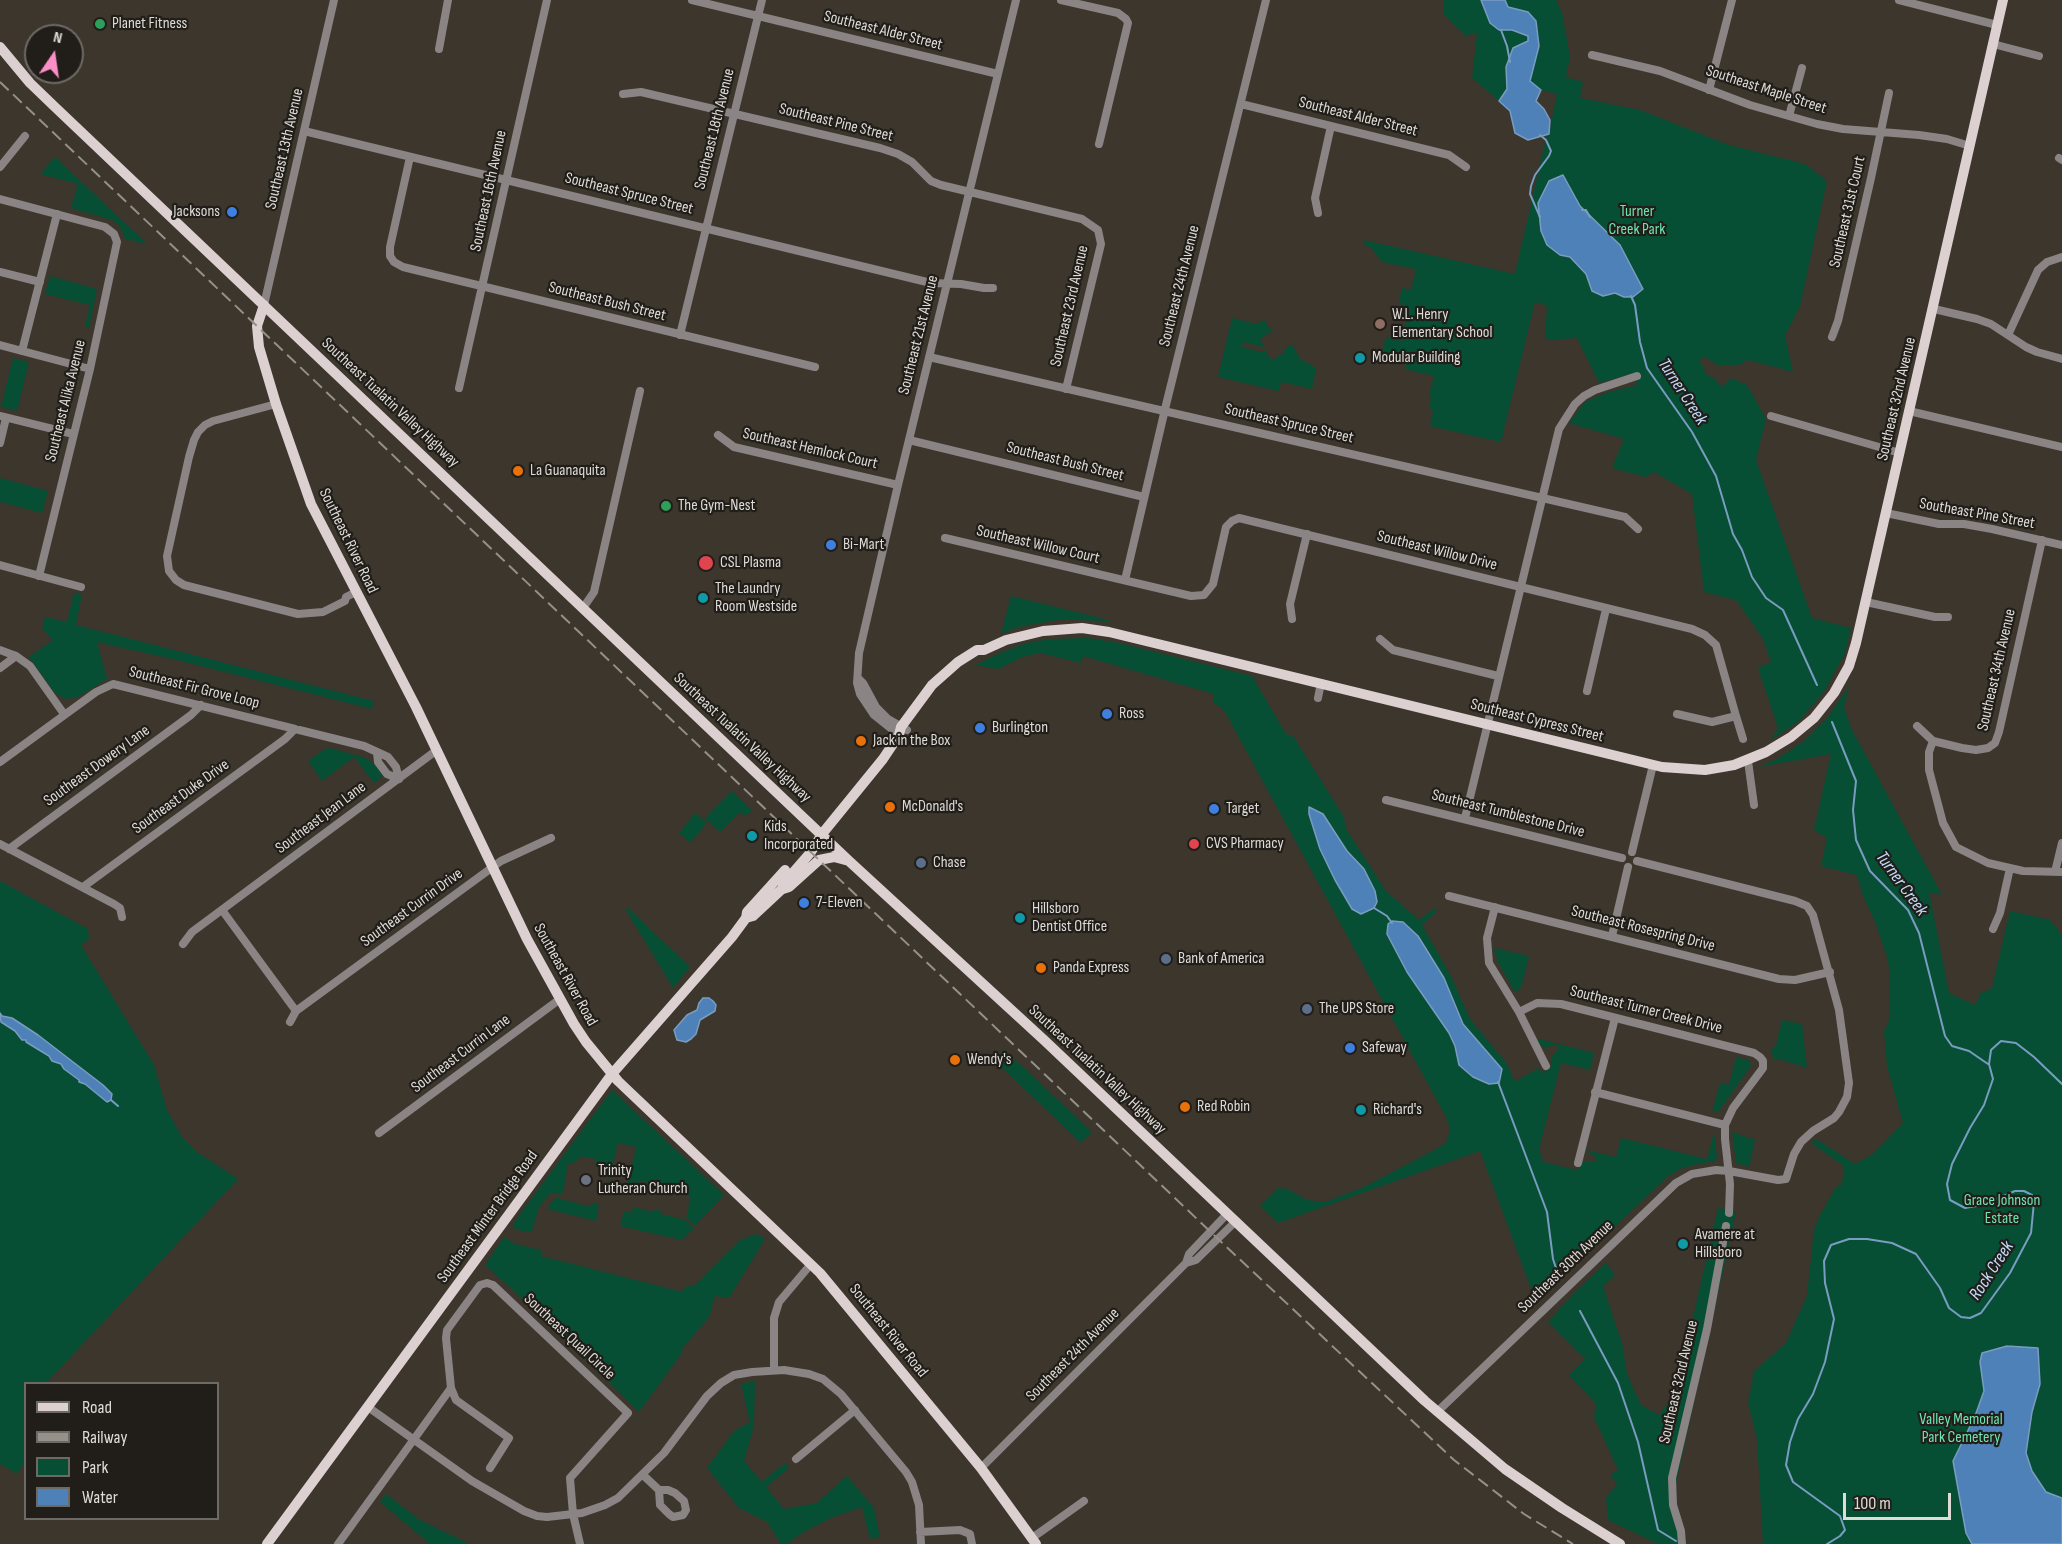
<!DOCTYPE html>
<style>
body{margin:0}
#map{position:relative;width:2062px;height:1544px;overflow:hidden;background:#3c362d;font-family:"Sofia Sans Condensed",sans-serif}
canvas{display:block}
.legend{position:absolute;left:24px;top:1382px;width:195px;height:138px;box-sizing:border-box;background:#211e1a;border:2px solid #6d6a65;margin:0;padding:8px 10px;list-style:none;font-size:18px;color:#dfdbd6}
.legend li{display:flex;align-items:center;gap:12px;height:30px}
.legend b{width:30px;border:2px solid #6d6a65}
.north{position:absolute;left:24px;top:24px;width:60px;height:60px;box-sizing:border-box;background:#211e1a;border:2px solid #6d6a65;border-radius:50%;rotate:13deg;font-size:16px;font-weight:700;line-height:24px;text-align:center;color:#dfdbd6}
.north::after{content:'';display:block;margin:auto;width:21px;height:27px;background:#fa8fc7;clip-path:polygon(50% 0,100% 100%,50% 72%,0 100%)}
.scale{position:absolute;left:1843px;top:1493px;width:108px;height:27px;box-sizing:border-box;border:3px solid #dfdbd6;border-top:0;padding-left:8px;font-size:18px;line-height:21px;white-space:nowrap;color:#dfdbd6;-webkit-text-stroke:4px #211e1a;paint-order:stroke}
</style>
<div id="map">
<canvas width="2062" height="1544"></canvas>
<ul class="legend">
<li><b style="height:8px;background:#ddd0d1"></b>Road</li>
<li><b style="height:8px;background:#959089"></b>Railway</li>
<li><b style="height:16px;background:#064f35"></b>Park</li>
<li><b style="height:16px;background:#4e81b7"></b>Water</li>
</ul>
<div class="north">N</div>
<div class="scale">100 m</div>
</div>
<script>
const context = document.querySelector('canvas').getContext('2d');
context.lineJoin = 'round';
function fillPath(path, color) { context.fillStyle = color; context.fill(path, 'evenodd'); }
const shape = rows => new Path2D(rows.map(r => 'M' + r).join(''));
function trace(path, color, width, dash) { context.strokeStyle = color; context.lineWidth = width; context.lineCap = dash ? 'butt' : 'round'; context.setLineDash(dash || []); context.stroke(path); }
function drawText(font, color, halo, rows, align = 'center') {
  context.font = font + ' "Sofia Sans Condensed",sans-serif'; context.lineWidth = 4.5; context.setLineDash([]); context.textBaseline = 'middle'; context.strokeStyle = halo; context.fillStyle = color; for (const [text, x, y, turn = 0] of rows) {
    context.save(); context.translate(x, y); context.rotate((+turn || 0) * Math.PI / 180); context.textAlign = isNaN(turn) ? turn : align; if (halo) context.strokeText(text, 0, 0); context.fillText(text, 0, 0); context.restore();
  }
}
fillPath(shape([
 [1444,0,1481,0,1490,23,1499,30,1512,30,1528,35,1528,41,1513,48,1506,67,1507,89,1499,101,1472,78,1477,34,1465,35,1444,15],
 [1505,0,1556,0,1562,13,1570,57,1566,77,1583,82,1580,98,1640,110,1729,145,1805,164,1827,181,1800,306,1785,336,1793,372,1748,360,1738,365,1726,366,1717,365,1706,357,1699,359,1707,375,1713,377,1722,387,1731,378,1747,385,1766,419,1756,460,1812,618,1851,628,1845,653,1824,692,1798,722,1771,740,1778,728,1758,668,1771,662,1763,639,1736,600,1704,592,1692,494,1654,472,1646,477,1612,468,1624,439,1569,423,1585,402,1608,392,1637,385,1635,373,1599,383,1577,338,1545,340,1547,306,1535,302,1501,442,1430,426,1433,410,1429,409,1431,397,1429,396,1434,376,1405,369,1406,362,1396,359,1396,356,1382,353,1386,337,1401,341,1408,314,1399,301,1402,288,1411,290,1416,269,1382,262,1372,249,1363,243,1363,240,1515,274,1547,134,1549,133,1557,94,1541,90,1530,81,1539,46,1528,12,1508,7],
 [55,157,147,244,125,239,121,227,112,220,71,208,78,184,40,174],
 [50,276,97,289,89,328,85,327,90,305,45,294],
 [1232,318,1257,324,1264,320,1273,333,1270,332,1260,339,1264,346,1262,347,1243,342,1242,347,1261,352,1265,350,1270,358,1273,360,1285,352,1284,350,1292,344,1300,359,1312,365,1316,369,1312,389,1281,382,1279,391,1218,377],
 [13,358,29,362,17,411,1,407],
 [0,478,48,491,42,513,0,502],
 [74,593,82,595,76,625,374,701,372,709,177,660,97,642,107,679,78,697,66,699,55,693,29,657,53,640,42,628,45,617,67,622],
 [1011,596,1084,614,1115,622,1063,619,1018,627,1001,634],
 [1088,638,1119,643,1252,676,1286,734,1293,736,1344,817,1346,829,1386,891,1419,920,1435,908,1437,911,1422,925,1451,976,1470,1019,1508,1065,1513,1079,1516,1081,1539,1068,1542,1073,1552,1067,1551,1057,1559,1049,1555,1044,1549,1047,1543,1047,1535,1038,1594,1053,1590,1070,1561,1063,1539,1149,1543,1162,1577,1170,1584,1162,1595,1162,1596,1156,1590,1154,1586,1150,1616,1157,1621,1138,1707,1159,1714,1132,1717,1157,1715,1161,1694,1165,1680,1169,1667,1177,1536,1302,1480,1151,1278,1223,1260,1206,1278,1188,1288,1189,1307,1200,1325,1202,1364,1187,1440,1147,1447,1141,1450,1129,1446,1117,1225,712,1219,706,1213,703,1214,694,1083,656,1081,663,1040,653,1022,657,998,669,975,665,998,654,1026,643,1050,639],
 [1387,934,1418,936,1444,978,1463,1024,1502,1069,1489,1084,1473,1077,1459,1065,1455,1046,1449,1033,1407,972],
 [1849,686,1844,707,1851,728,1942,895,1929,892,1949,993,1975,1005,1981,993,1992,988,2010,911,2050,920,2062,935,2062,1544,1763,1544,1757,1439,1748,1403,1754,1371,1786,1343,1807,1296,1814,1230,1820,1215,1836,1187,1842,1184,1844,1166,1811,1143,1816,1139,1855,1164,1873,1154,1903,1123,1887,1066,1884,1032,1889,1020,1890,980,1888,960,1876,924,1862,893,1857,875,1821,866,1827,838,1814,830,1831,754,1759,767,1777,759,1804,741,1828,717],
 [330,748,366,758,373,763,383,776,374,783,354,757,322,781,308,761,325,749],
 [732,791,752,810,745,816,740,812,720,832,705,818],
 [695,813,707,823,690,843,679,833],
 [0,881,88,929,89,939,81,945,154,1065,167,1110,182,1137,197,1152,238,1179,46,1383,26,1384,25,1462,17,1474,0,1464],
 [627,907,690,967,673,988,626,910],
 [1494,948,1529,956,1521,988,1515,992,1498,962],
 [1782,1020,1802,1024,1807,1068,1782,1060,1774,1060,1771,1050,1776,1045],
 [1004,1049,1092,1132,1081,1143,994,1060],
 [1736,1057,1749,1060,1751,1066,1719,1111,1712,1112,1720,1083,1729,1085],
 [612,1090,724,1195,695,1226,686,1217,691,1197,687,1196,687,1191,667,1187,666,1189,658,1188,658,1185,639,1181,638,1183,631,1182,630,1187,627,1186,636,1147,618,1143,609,1180,607,1180,608,1175,599,1173,600,1166,595,1165,596,1159,580,1156,578,1161,575,1160,574,1164,568,1163,563,1193,550,1194,539,1207,532,1231,526,1232,515,1229,513,1226,515,1221],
 [1732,1132,1755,1140,1749,1167,1736,1163],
 [558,1198,590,1207,591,1203,599,1205,596,1221,547,1209,554,1199],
 [633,1207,652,1212,654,1209,661,1211,661,1214,685,1220,694,1228,682,1240,620,1226,624,1211,632,1213],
 [1718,1208,1736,1212,1673,1497,1683,1539,1677,1544,1658,1544,1608,1520,1606,1498,1617,1484,1610,1475,1618,1470,1594,1417,1596,1404,1569,1375,1585,1359,1548,1322,1575,1292,1606,1263,1615,1275,1603,1286,1623,1347,1627,1374,1641,1405,1659,1415,1676,1392],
 [756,1234,765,1239,729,1298,715,1296,709,1317,682,1349,682,1353,639,1412,532,1307,485,1265,504,1237,515,1244,541,1250,541,1256,683,1292,685,1287,695,1285,740,1240],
 [755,1381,754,1426,744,1461,762,1482,785,1463,789,1468,766,1487,784,1509,817,1503,847,1476,874,1508,880,1537,870,1539,862,1507,833,1517,807,1530,786,1544,781,1544,767,1522,739,1508,707,1468,734,1431,750,1422,741,1384],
 [386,1494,420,1520,470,1544,430,1544,380,1502]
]), '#064f35');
const water = shape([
 [1481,0,1505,0,1508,7,1528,12,1536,21,1539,46,1530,81,1541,90,1536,101,1544,109,1550,120,1549,134,1528,140,1515,133,1510,111,1499,101,1507,89,1506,67,1513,48,1528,41,1528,36,1512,30,1499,30,1490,23,1481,0],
 [1563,175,1580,206,1620,245,1643,289,1633,297,1624,297,1615,293,1603,296,1592,291,1586,274,1570,257,1560,255,1547,245,1541,231,1538,203,1549,181,1563,175],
 [1309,807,1323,814,1347,851,1364,869,1375,891,1377,902,1374,908,1361,914,1352,909,1335,880,1320,849,1309,814,1309,807],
 [1392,921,1403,922,1418,936,1444,978,1463,1024,1502,1069,1499,1083,1489,1084,1473,1077,1459,1065,1455,1046,1449,1033,1407,972,1387,934,1388,924,1392,921],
 [703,998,709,998,713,1001,716,1005,715,1011,700,1020,696,1034,691,1039,686,1042,677,1040,674,1030,687,1015,697,1010,699,1003,703,998],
 [0,1013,2,1016,12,1018,38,1035,103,1085,112,1094,111,1100,107,1102,85,1084,79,1082,79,1080,64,1069,61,1064,52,1061,49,1056,26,1042,26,1040,22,1040,15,1031,1,1022,0,1013],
 [2007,1346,2038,1348,2040,1384,2032,1412,2026,1453,2032,1471,2046,1492,2062,1498,2062,1544,1972,1544,1966,1533,1953,1461,1975,1416,1984,1391,1980,1362,1982,1353,2007,1346]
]);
fillPath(water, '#4e81b7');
trace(water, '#7a9cc0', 1.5);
trace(shape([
 [1501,30,1507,46,1510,62],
 [1540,135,1546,140,1551,151,1549,156,1535,175,1531,186,1530,194,1540,217],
 [1582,210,1586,210,1590,217],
 [1631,296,1635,305,1640,342,1647,368,1692,432,1716,476,1733,534,1742,550,1752,577,1766,598,1783,610,1817,685],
 [1832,722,1856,781,1853,810,1856,840,1870,871,1908,910,1919,933,1945,1036,1952,1046,1969,1051,1988,1064],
 [1374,908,1387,916,1392,923],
 [1498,1082,1547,1212,1553,1259,1557,1271],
 [111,1100,118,1106],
 [1580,1311,1618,1383,1638,1442,1658,1530,1676,1541],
 [1827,1544,1840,1536,1845,1530,1840,1516,1793,1482,1786,1465,1790,1442,1798,1419,1813,1394,1825,1362,1834,1319,1825,1283,1824,1261,1831,1245,1849,1239,1867,1239,1892,1243,1916,1254,1940,1288,1949,1308,1961,1317,1970,1318,1981,1313,2010,1273,2031,1233,2034,1202,2032,1195,2024,1191,2015,1191,1982,1205,1965,1208,1950,1200,1947,1184,1952,1164,1970,1128,1984,1105,1993,1079,1989,1064,1991,1050,2001,1041,2016,1043,2034,1057,2062,1084]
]), '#7a9cc0', 2);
trace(shape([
 [692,0,998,74],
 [1061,0,1118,13,1126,19,1128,23,1099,144],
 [1899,0,1997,25],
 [1993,44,2039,56],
 [439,49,448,0],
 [1592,55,1660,71,1750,105,1817,124,1843,129,1919,135,1947,139,1970,146],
 [1709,90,1732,0],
 [623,94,641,92,880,148,898,154,912,162,931,181,941,185,1082,219,1098,230,1101,244,1066,389],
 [1241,104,1449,155,1466,167],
 [1789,116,1802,68],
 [304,131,931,283,961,284,984,288,993,288],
 [410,157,390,247,390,256,394,262,403,267,815,367],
 [2059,158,2062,160],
 [0,167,25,136],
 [0,199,105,227,114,234,117,242,90,369,39,576],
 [1318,213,1315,198,1331,126],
 [0,272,40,282],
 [264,305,334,0],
 [1934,309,1977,319,1991,324,2026,347,2037,352,2062,359],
 [680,335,762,0],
 [2008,335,2038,270,2047,262,2062,257],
 [1832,337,1838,321,1871,178,1889,93],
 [0,345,90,369],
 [22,351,57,214],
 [929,357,1625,517,1638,529],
 [459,388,547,0],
 [276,404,213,421,205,425,198,432,194,440,189,457,167,556,169,571,176,580,184,585,298,614,323,612,345,601,346,597,356,592],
 [1909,411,2062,447],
 [0,416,73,434],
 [1771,416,1900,453],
 [718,435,734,447,898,485],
 [909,440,1144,497],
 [0,443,6,418],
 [1886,513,1939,524,1964,524,1992,529,2062,545],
 [945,538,1191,596,1204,595,1213,584,1226,527,1232,521,1239,518,1692,629,1705,635,1716,645,1736,716,1712,722,1677,714],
 [0,565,81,587],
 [1125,580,1166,405,1266,0],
 [1866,602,1935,617,1948,617],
 [583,608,594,592,640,391],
 [1292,619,1290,604,1307,534],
 [1380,639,1393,650,1498,676],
 [0,650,16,656,30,666,64,714],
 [0,668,16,656],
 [858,678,863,683,876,707,888,719,907,730],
 [1587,691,1606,609],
 [1318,698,1321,683],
 [1736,716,1743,739],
 [1917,726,1933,741,1962,748,1976,750,1988,748,1995,743,1999,732,2042,540],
 [899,735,874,715,860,694,857,683,859,653,898,485,1016,0],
 [1933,741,1929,752,1929,770,1943,823,1956,847,1988,863,2023,871,2062,872],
 [377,753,378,762,387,774,399,779],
 [1748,761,1754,805],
 [0,762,96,692,113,684,364,746,388,757,396,767,399,779],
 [1386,800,1622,858],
 [1465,818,1559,429,1575,404,1584,396,1595,390,1637,376],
 [0,844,114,904,120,908,122,917],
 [9,849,191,715,201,705],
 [1632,852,1653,765],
 [2055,872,2062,843],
 [83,887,285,739,295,729],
 [1449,896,1779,979,1795,980,1830,972],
 [1495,907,1487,938,1489,963,1519,1012,1546,1066],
 [222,910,296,1011],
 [1993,929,2000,913,2010,868],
 [1612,936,1628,867],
 [183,944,192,932,437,750],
 [1519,1012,1537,1003,1561,1004,1754,1053,1760,1057,1763,1061,1763,1068,1733,1108,1725,1125,1725,1139,1730,1184,1729,1213],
 [290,1022,296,1011,501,861,551,838],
 [1595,1092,1725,1125],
 [379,1133,560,999],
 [1578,1163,1615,1018],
 [1186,1263,1189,1254,1227,1214],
 [774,1370,774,1318,779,1302,811,1264],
 [451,1388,456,1400,509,1438,490,1468],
 [368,1407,472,1481,524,1511,537,1516,547,1517,582,1513,605,1505,618,1498,664,1453,707,1396,721,1383,734,1375,752,1372,784,1370,809,1374,823,1379,841,1394,906,1472,912,1482,919,1505,921,1544],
 [1437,1412,1676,1183,1692,1174,1716,1170,1729,1171,1778,1180,1786,1179,1794,1154,1801,1142,1813,1131,1834,1118,1839,1112,1847,1097,1849,1083,1839,1010,1813,915,1807,906,1795,901,1637,861],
 [796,1459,855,1410],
 [981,1468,1186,1263,1196,1260,1236,1221],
 [643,1475,659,1490,660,1505,669,1514,673,1517,683,1515,686,1510,684,1501,675,1493,668,1490,659,1490],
 [920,1532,960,1530,970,1534,972,1544],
 [1032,1538,1084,1501],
 [338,1544,451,1388,446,1338,447,1330,480,1285,487,1283,493,1285,628,1413,570,1478,573,1514,580,1544],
 [1682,1544,1681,1531,1673,1505,1672,1478,1707,1329,1726,1226]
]), '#8a8484', 8);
trace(shape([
 [0,47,30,83,56,108,849,861,1044,1040,1425,1401,1505,1469,1562,1508,1620,1544],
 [264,305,257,326,259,347,276,404,311,504,416,707,527,939,574,1024,586,1042,618,1081,820,1273,981,1468,1036,1544],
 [783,889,789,887,819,860,834,857,849,861],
 [746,918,753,916,782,889,784,883,811,852,822,834,883,759,899,735,901,727,932,685,958,662,977,650,984,650,1006,640,1043,631,1082,628,1109,632,1662,767,1705,770,1734,765,1766,752,1791,737,1814,718,1834,693,1849,666,1856,643,2003,0],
 [267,1544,612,1074,732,937,746,918,747,912,785,870]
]), '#ddd0d1', 10);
trace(shape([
 [0,82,1217,1238,1454,1460,1524,1514,1573,1544]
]), '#959089', 2, [12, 6]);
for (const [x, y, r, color] of [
 [100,24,6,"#2e9e5b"],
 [232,212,6,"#3f7fe0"],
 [1380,324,6,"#8d6e63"],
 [1360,358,6,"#0f9aa8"],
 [518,471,6,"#e8710a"],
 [666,506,6,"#2e9e5b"],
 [831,545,6,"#3f7fe0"],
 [706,563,8,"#e0444e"],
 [703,598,6,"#0f9aa8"],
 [1107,714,6,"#3f7fe0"],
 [980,728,6,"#3f7fe0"],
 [861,741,6,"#e8710a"],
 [890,807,6,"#e8710a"],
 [1214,809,6,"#3f7fe0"],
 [752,836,6,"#0f9aa8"],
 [1194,844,6,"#e0444e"],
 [921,863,6,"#5c6f8a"],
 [804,903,6,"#3f7fe0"],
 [1020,918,6,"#0f9aa8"],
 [1166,959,6,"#5c6f8a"],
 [1041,968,6,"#e8710a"],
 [1307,1009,6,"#5c6f8a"],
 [1350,1048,6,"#3f7fe0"],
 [955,1060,6,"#e8710a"],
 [1185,1107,6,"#e8710a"],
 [1361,1110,6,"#0f9aa8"],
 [586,1180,6,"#6b7280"],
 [1683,1244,6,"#0f9aa8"]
]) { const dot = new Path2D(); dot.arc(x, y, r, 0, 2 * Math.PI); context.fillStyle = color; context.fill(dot); trace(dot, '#211e1a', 2); }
drawText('16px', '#dfdbd6', '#211e1a', [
 ["Planet Fitness",112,24],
 ["Jacksons",220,212,"right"],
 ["W.L. Henry",1392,315],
 ["Elementary School",1392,333],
 ["Modular Building",1372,358],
 ["La Guanaquita",530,471],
 ["The Gym-Nest",678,506],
 ["Bi-Mart",843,545],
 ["CSL Plasma",720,563],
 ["The Laundry",715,589],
 ["Room Westside",715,607],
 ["Ross",1119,714],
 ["Burlington",992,728],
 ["Jack in the Box",873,741],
 ["McDonald's",902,807],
 ["Target",1226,809],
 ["Kids",764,827],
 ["Incorporated",764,845],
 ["CVS Pharmacy",1206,844],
 ["Chase",933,863],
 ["7-Eleven",816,903],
 ["Hillsboro",1032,909],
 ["Dentist Office",1032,927],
 ["Bank of America",1178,959],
 ["Panda Express",1053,968],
 ["The UPS Store",1319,1009],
 ["Safeway",1362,1048],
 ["Wendy's",967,1060],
 ["Red Robin",1197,1107],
 ["Richard's",1373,1110],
 ["Trinity",598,1171],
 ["Lutheran Church",598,1189],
 ["Avamere at",1695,1235],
 ["Hillsboro",1695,1253]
], 'left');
drawText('16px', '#dfdbd6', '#211e1a', [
 ["Southeast Alder Street",883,31,14],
 ["Southeast Maple Street",1766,90,18],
 ["Southeast Alder Street",1358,117,14],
 ["Southeast Pine Street",836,123,14],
 ["Southeast 18th Avenue",715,129,-76],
 ["Southeast 13th Avenue",285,149,-77],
 ["Southeast 16th Avenue",489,191,-78],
 ["Southeast Spruce Street",629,194,14],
 ["Southeast 31st Court",1848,212,-77],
 ["Southeast 24th Avenue",1180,286,-76],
 ["Southeast Bush Street",607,302,14],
 ["Southeast 23rd Avenue",1070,306,-77],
 ["Southeast 21st Avenue",919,335,-76],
 ["Southeast 32nd Avenue",1897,399,-77],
 ["Southeast Alika Avenue",66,401,-76],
 ["Southeast Tualatin Valley Highway",390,403,43],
 ["Southeast Spruce Street",1289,424,13],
 ["Southeast Hemlock Court",810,449,13],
 ["Southeast Bush Street",1065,462,14],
 ["Southeast Pine Street",1977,514,10],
 ["Southeast River Road",348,541,64],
 ["Southeast Willow Court",1038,545,13],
 ["Southeast Willow Drive",1437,551,14],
 ["Southeast 34th Avenue",1997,670,-77],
 ["Southeast Fir Grove Loop",194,688,14],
 ["Southeast Cypress Street",1537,721,14],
 ["Southeast Tualatin Valley Highway",742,738,43],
 ["Southeast Dowery Lane",97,766,-36],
 ["Southeast Duke Drive",181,797,-36],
 ["Southeast Tumblestone Drive",1508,814,14],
 ["Southeast Jean Lane",321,818,-37],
 ["Southeast Currin Drive",412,908,-36],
 ["Southeast Rosespring Drive",1643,929,14],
 ["Southeast River Road",565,975,61],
 ["Southeast Turner Creek Drive",1646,1010,14],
 ["Southeast Currin Lane",461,1054,-37],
 ["Southeast Tualatin Valley Highway",1097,1070,43],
 ["Southeast Minter Bridge Road",488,1217,-54],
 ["Southeast 30th Avenue",1566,1267,-44],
 ["Southeast River Road",888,1331,51],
 ["Southeast Quail Circle",569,1337,43],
 ["Southeast 24th Avenue",1073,1355,-45],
 ["Southeast 32nd Avenue",1679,1382,-77]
]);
drawText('16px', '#70e4b1', '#211e1a', [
 ["Turner",1637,212],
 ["Creek Park",1637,230],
 ["Grace Johnson",2002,1201],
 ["Estate",2002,1219],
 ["Valley Memorial",1961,1420],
 ["Park Cemetery",1961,1438]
]);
drawText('italic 18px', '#c1dcfb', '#211e1a', [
 ["Turner Creek",1682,392,57],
 ["Turner Creek",1901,884,54],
 ["Rock Creek",1992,1271,-57]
]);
</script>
